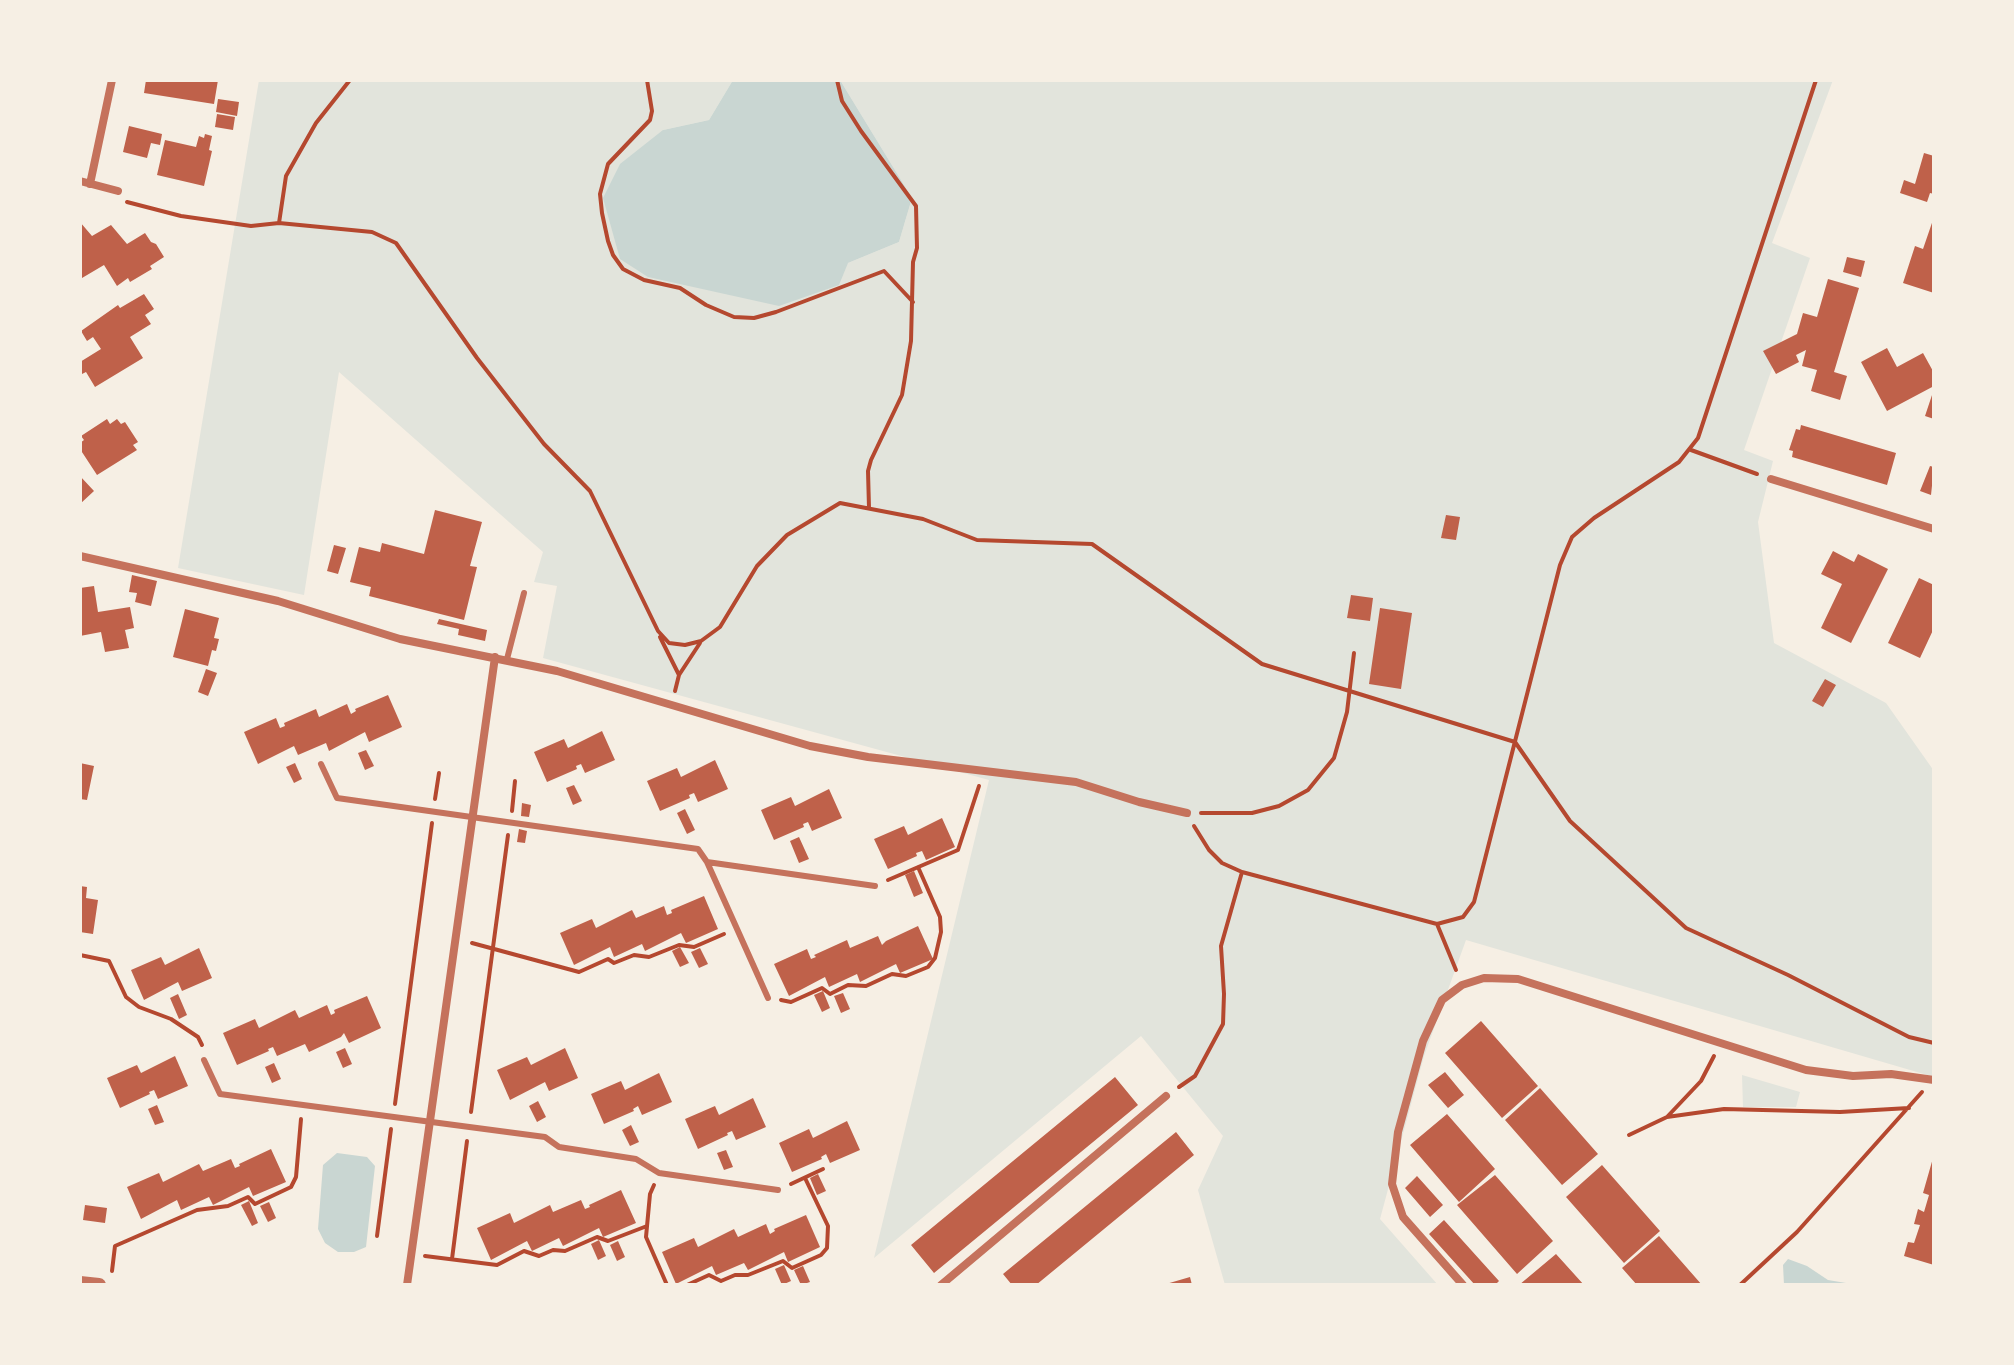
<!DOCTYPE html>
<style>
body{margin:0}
#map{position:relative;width:2014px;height:1365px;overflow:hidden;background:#f6efe4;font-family:"Exo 2",sans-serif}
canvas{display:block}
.frame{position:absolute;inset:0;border:82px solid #f6efe4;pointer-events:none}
</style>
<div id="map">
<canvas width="2014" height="1365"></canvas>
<div class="frame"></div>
</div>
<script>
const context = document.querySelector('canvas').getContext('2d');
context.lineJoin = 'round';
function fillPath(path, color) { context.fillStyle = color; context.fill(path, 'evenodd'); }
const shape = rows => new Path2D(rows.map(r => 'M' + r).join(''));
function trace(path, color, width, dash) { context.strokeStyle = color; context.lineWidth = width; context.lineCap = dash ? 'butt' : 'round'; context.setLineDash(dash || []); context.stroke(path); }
fillPath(shape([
 [259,80,733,80,709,120,663,130,848,263,899,242,912,198,840,80,1833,80,1772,243,1810,258,1744,450,1773,461,1758,522,1774,643,1886,703,1934,771,1934,1077,1466,940,1424,1056,1380,1219,1438,1285,1225,1285,1198,1190,1223,1136,1141,1036,874,1258,989,780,543,658,557,586,534,582,543,552,339,372,304,595,178,568],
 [1742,1075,1800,1092,1796,1107,1743,1107]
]), '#e2e4dc');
fillPath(shape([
 [733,80,840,80,912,198,899,242,848,263,839,285,779,306,648,277,620,259,603,198,620,164,663,130,709,120],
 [337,1153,367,1157,375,1166,366,1247,354,1252,338,1252,325,1243,318,1229,323,1165],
 [1788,1259,1807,1266,1828,1280,1858,1285,1784,1285,1783,1265]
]), '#c9d6d2');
fillPath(shape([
 [146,80,218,80,214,104,144,93],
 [218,99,239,102,237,116,216,112],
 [217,114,235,117,233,130,215,127],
 [129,126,162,134,160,145,151,143,147,158,123,152],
 [205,134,212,136,209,150,212,151,204,186,157,175,165,140,196,147,199,136,204,138],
 [1924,153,1934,156,1934,194,1930,193,1927,202,1900,193,1904,180,1915,184],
 [1934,217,1934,293,1903,283,1915,246,1923,249],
 [80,222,92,236,111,225,127,244,145,233,151,242,156,244,164,257,150,266,152,269,130,282,128,278,117,286,104,265,82,278],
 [1847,257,1865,261,1861,277,1843,272],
 [1828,279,1859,288,1834,372,1847,376,1840,400,1811,391,1817,370,1802,366,1806,350,1796,355,1799,362,1776,374,1763,351,1797,334,1803,313,1817,317],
 [144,294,154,309,145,315,151,324,130,337,143,358,95,387,86,372,80,375,80,362,101,349,93,337,87,341,81,331,118,305,120,308],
 [1887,348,1897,367,1923,353,1934,373,1934,386,1887,411,1861,362],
 [1934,389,1934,419,1925,416],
 [107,419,110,424,117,419,121,424,125,422,138,442,133,445,137,450,97,475,80,449,80,443,84,440,81,436],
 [1801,425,1896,453,1887,485,1792,457,1793,451,1789,450,1796,429,1800,430],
 [1930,466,1934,467,1931,495,1920,491],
 [80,476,94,491,80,504],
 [435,510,482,522,470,566,477,567,464,620,369,596,371,587,350,582,359,547,380,552,382,543,424,554],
 [1446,515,1460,517,1456,540,1441,538],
 [334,545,346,548,338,574,327,571],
 [1833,551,1854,562,1858,554,1888,569,1851,643,1821,628,1842,584,1821,574],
 [132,575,157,581,151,606,135,602,137,593,129,592],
 [1919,578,1934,585,1934,628,1920,658,1888,643],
 [94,586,98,612,130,607,134,628,125,630,129,648,105,652,101,632,80,636,80,588],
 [1351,595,1373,598,1370,621,1347,618],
 [1380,608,1412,613,1401,689,1369,684],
 [185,609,219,618,214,638,219,639,216,651,212,650,208,666,173,657],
 [439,619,487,630,485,641,458,635,459,629,437,624],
 [206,669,217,673,208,696,198,692],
 [1825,679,1836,685,1823,707,1812,701],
 [388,695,402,727,369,742,365,732,329,751,326,743,298,755,294,746,258,764,244,732,276,718,280,728,285,726,284,723,316,709,319,717,347,704,351,714,356,711,355,709],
 [602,731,615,760,585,773,581,764,576,766,577,769,547,782,534,752,564,739,568,748],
 [366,750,374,766,365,770,358,753],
 [715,760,728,789,698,802,694,793,689,795,690,798,660,811,647,781,677,768,681,777],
 [80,763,94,766,87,800,80,799],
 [295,763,302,779,294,783,286,767],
 [574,785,582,801,573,805,566,788],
 [829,789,842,818,812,831,808,822,803,824,804,827,774,840,761,810,791,797,795,806],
 [522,803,531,805,529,817,521,816],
 [685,809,695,830,687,834,677,813],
 [942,818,955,847,926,860,922,851,916,853,917,856,888,869,874,839,904,826,908,835],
 [519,829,527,831,525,843,517,842],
 [799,837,809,859,799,863,790,841],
 [914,871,923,893,914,897,905,875],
 [80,886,87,887,86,898,98,900,93,934,80,932],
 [704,896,718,929,686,943,681,933,645,951,642,944,614,957,610,947,574,965,560,933,592,919,596,928,632,910,636,918,664,906,667,915,672,913,671,910],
 [918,926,933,959,900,973,896,964,860,982,857,974,829,987,825,977,789,996,774,964,807,949,811,959,816,957,814,955,847,940,850,948,878,936,882,945,886,941],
 [680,947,689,963,680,967,672,951],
 [199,948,212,978,182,991,178,982,144,1000,131,970,161,957,165,965],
 [700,948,708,964,699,968,691,952],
 [823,991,830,1008,822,1012,814,995],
 [843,993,850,1009,841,1013,834,996],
 [178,994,187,1015,179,1019,170,998],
 [367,996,381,1028,349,1043,344,1033,341,1037,309,1052,305,1044,277,1056,273,1047,268,1049,269,1051,237,1065,223,1033,255,1019,259,1028,295,1010,299,1018,327,1005,331,1015,335,1013,334,1010],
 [1481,1021,1538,1086,1502,1118,1445,1053],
 [345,1048,352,1064,343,1068,336,1052],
 [565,1048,578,1078,549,1091,545,1082,510,1100,497,1070,527,1057,531,1065],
 [175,1056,188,1086,158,1099,154,1090,149,1092,150,1094,120,1108,107,1078,137,1065,141,1073],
 [274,1063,281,1079,272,1083,265,1067],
 [1445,1072,1464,1095,1448,1108,1428,1085],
 [659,1073,672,1102,642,1115,638,1106,633,1109,634,1111,604,1124,591,1094,621,1081,625,1090],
 [1115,1077,1138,1105,934,1273,911,1245],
 [1540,1088,1598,1154,1562,1185,1505,1120],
 [753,1098,766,1127,736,1140,732,1131,727,1133,728,1135,698,1149,685,1119,715,1106,719,1115],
 [538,1101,546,1117,537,1122,529,1106],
 [157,1105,164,1122,155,1125,148,1109],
 [1447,1114,1495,1169,1459,1202,1410,1145],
 [847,1121,860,1150,830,1163,826,1154,821,1157,822,1159,792,1172,779,1143,809,1129,813,1138],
 [631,1125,639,1142,630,1146,622,1130],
 [1176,1132,1194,1155,1036,1285,1012,1285,1003,1274],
 [271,1149,286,1182,253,1196,249,1187,213,1205,209,1197,181,1210,177,1200,141,1219,127,1187,159,1173,163,1182,199,1164,203,1171,231,1159,235,1168,240,1166,239,1164],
 [726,1150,733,1167,724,1170,717,1153],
 [1933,1158,1934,1158,1934,1265,1904,1256,1908,1242,1914,1243,1920,1225,1914,1224,1918,1209,1924,1212,1929,1195,1923,1193],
 [1602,1165,1660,1231,1624,1263,1566,1197],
 [818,1174,826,1191,817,1195,810,1178],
 [1495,1175,1553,1241,1517,1274,1457,1205],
 [1417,1176,1443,1205,1430,1217,1405,1188],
 [621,1190,636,1223,603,1237,599,1228,563,1246,559,1238,532,1251,527,1241,491,1260,477,1228,510,1213,514,1223,550,1205,553,1212,581,1200,585,1209,590,1207,589,1205],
 [249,1201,258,1223,252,1226,241,1205],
 [269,1202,276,1218,268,1222,260,1206],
 [85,1205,107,1208,105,1223,83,1220],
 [806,1215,820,1247,788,1262,784,1252,748,1270,744,1263,716,1275,712,1266,676,1284,662,1252,694,1238,698,1247,734,1229,738,1237,766,1224,770,1234,775,1231,774,1229],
 [1444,1220,1499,1281,1495,1285,1475,1285,1429,1234],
 [1659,1236,1702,1285,1637,1285,1622,1268],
 [599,1240,606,1256,598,1260,591,1244],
 [618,1241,625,1257,617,1261,610,1245],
 [1556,1254,1584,1285,1519,1285],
 [784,1265,791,1281,782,1285,775,1269],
 [803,1266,810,1282,801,1285,794,1270],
 [1190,1277,1192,1285,1166,1285,1166,1284]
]), '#bf614a');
trace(shape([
 [647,80,652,111,650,120,608,164,600,194,602,213,608,241,613,255,623,269,644,280,680,288,706,305,734,317,754,318,776,312,884,271,913,302],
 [837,80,842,101,861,131,916,206,917,248,913,262,911,341,902,395,871,460,868,471,869,508],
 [127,202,181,216,251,226,279,223,372,232,396,243,477,358,544,444,590,491,658,631,669,643,685,645,701,641,720,627,757,566,787,535,840,503,923,519,977,540,1092,544,1262,664,1515,742,1570,821,1686,928,1788,975,1909,1037,1934,1043],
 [279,223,286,176,316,123,350,80],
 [1691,450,1757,474],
 [660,637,679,675],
 [675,691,679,675,700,643],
 [435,799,439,773],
 [512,811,515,781],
 [1201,813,1252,813,1279,806,1308,790,1334,758,1347,712,1354,653],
 [1194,826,1209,850,1222,863,1242,872,1437,924,1463,917,1474,902,1560,565,1572,537,1594,518,1679,462,1698,438,1816,80],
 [888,880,958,850,979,786],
 [1437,924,1456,970],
 [472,943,579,972,608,959,614,963,634,955,649,957,679,945,694,947,724,934],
 [80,955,109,961,126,997,139,1007,171,1019,198,1037,202,1045],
 [781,1000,791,1002,822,988,830,994,848,985,866,986,892,974,906,976,928,967,935,958,941,932,940,917,918,867],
 [1179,1087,1195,1076,1223,1024,1224,994,1221,946,1242,872],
 [395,1104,432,823],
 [471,1112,508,835],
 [1667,1117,1701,1081,1714,1056],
 [1629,1135,1667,1117,1724,1109,1840,1112,1909,1108],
 [791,1184,823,1169],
 [654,1185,650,1194,646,1237,667,1285],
 [377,1236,391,1129],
 [425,1256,497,1265,524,1251,539,1256,553,1250,565,1251,597,1237,608,1241,647,1226],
 [452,1259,467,1141],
 [112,1271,115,1246,197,1210,228,1206,248,1197,255,1204,291,1187,296,1177,301,1119],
 [687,1285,709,1275,721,1281,735,1275,748,1275,783,1261,792,1268,821,1255,827,1248,828,1226,805,1178],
 [1740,1285,1797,1232,1922,1092]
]), '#b5482f', 4);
trace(shape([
 [507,659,524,593],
 [321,764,337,798,698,849,707,862,875,886],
 [707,862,768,998],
 [204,1060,220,1094,545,1137,559,1147,636,1159,659,1173,778,1190]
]), '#c5725c', 6);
trace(shape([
 [80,181,118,191],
 [90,184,112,80],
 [1771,479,1934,529],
 [80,556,278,601,400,639,557,671,810,746,868,757,1076,782,1139,802,1187,813],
 [407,1285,495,657],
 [941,1285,1166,1096],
 [1463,1285,1403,1217,1392,1184,1398,1132,1423,1041,1442,1000,1462,985,1484,978,1518,979,1806,1070,1853,1076,1891,1074,1934,1080]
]), '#c5725c', 8);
trace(shape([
 [80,1283,99,1285]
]), '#c5725c', 14);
</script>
